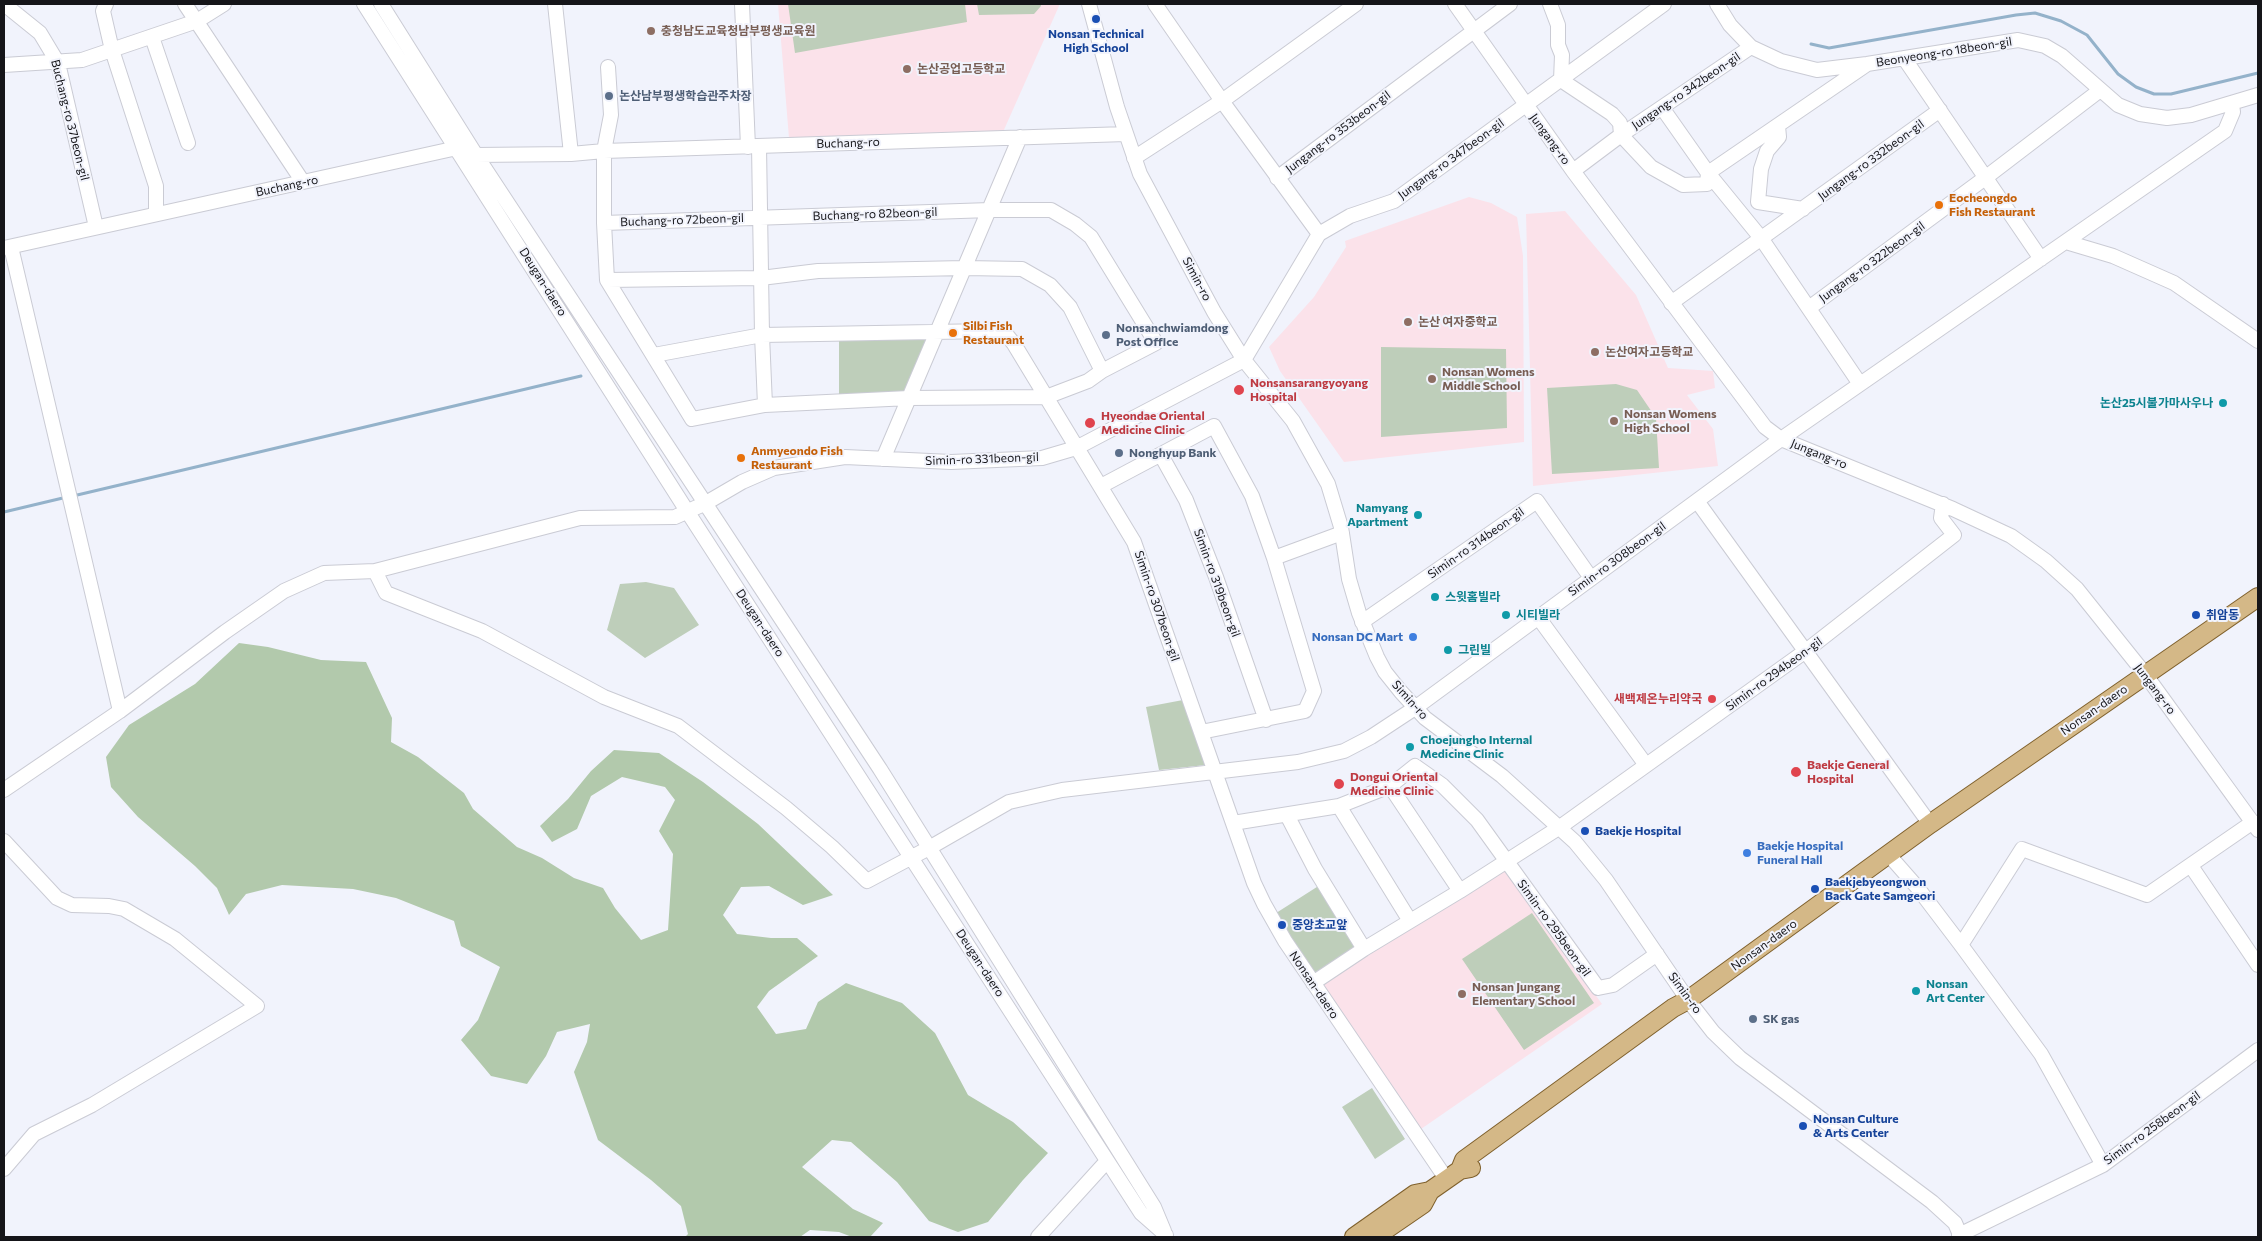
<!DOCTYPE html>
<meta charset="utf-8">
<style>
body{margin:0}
#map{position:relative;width:2262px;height:1241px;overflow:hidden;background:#f1f3fc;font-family:Commissioner,sans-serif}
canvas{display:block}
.frame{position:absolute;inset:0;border:5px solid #151519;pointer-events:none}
</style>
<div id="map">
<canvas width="2262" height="1241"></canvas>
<div class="frame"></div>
</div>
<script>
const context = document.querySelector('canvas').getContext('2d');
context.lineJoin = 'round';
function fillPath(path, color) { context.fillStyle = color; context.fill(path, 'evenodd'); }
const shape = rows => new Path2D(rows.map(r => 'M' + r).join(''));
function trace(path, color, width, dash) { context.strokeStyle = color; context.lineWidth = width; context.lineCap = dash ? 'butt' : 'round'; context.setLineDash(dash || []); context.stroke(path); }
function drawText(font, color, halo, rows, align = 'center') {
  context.font = font + ' Commissioner,"Noto Sans KR",sans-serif'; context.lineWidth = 4; context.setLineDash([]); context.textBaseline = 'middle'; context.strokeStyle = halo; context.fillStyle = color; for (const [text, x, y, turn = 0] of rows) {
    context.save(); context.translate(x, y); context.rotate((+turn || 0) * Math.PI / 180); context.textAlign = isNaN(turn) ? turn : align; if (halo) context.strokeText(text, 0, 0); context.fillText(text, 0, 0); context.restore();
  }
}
fillPath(shape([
 [778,4,1059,4,1059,6,1003,132,789,138],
 [1469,197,1491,203,1517,217,1523,256,1524,442,1344,462,1280,371,1269,347,1314,297,1346,247,1345,241],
 [1565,211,1636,295,1668,368,1713,371,1715,388,1687,395,1713,429,1718,466,1533,486,1526,214],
 [1505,870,1602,1004,1421,1129,1322,984]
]), '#fbe2ea');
fillPath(shape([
 [788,4,965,4,967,22,795,53],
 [977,4,1041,4,1041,6,1034,14,979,15],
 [930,335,907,393,839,394,839,336],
 [1381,347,1506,349,1507,428,1381,437],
 [1616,384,1637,390,1656,418,1659,468,1552,474,1547,388],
 [646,582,674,588,699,625,645,658,607,630,620,584],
 [1183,700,1206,765,1159,770,1146,707],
 [1320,885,1360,949,1315,978,1273,915],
 [1532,913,1594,1003,1524,1050,1462,959],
 [1372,1088,1405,1139,1375,1159,1342,1107]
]), '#beceba');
fillPath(shape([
 [239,643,268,647,321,660,366,662,392,718,391,742,418,757,464,793,473,809,517,847,542,858,574,878,603,888,615,908,641,940,668,930,673,854,659,831,675,800,665,787,622,777,591,796,577,829,552,842,540,826,568,799,591,771,614,750,659,753,703,782,758,824,833,895,803,905,769,886,741,887,723,915,737,934,771,938,797,938,818,956,769,991,757,1007,776,1034,806,1029,818,1002,846,983,902,1003,935,1033,968,1095,1013,1122,1048,1153,1023,1180,988,1222,958,1232,929,1221,897,1182,851,1142,832,1140,802,1167,853,1209,883,1223,870,1237,852,1237,839,1232,810,1230,800,1237,685,1237,688,1234,681,1206,651,1180,598,1140,574,1072,587,1042,590,1024,557,1032,546,1056,527,1084,491,1076,461,1040,478,1020,500,967,461,946,454,921,396,898,353,889,282,885,246,894,229,915,217,888,195,866,138,817,111,787,106,757,129,725,195,684]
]), '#b2c9ac');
trace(shape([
 [1811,44,1829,48,2016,15,2035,13,2061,21,2087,35,2118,74,2136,87,2154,94,2171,94,2258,73],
 [73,496,581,376],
 [4,512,67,497]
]), '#94b2ca', 3);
const minor = shape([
 [4,4,40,33,58,63,96,227],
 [106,4,103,11,112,50,156,186,156,214],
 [185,4,303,182],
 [364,4,687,511,1141,1213,1166,1235],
 [381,4,476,155,880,769,1154,1207,1164,1231],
 [555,4,571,154],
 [742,4,748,147],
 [1089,4,1117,107,1140,174,1214,312,1244,360,1293,421,1328,484,1341,527,1349,579,1359,613,1377,657,1385,672,1401,692,1425,718,1502,776,1575,842,1606,880,1688,1000,1713,1032,1740,1058,1932,1202,1955,1223,1961,1237],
 [1155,4,1222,101,1319,234],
 [1455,4,1573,171,1765,427,1781,439,1953,509,2011,536,2046,561,2077,589,2145,674,2258,830],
 [1550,4,1558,25,1558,45,1562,55,1561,80,1612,114,1620,123,1621,135,1651,167,1683,185,1707,184,1708,173],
 [1717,4,1730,25,1751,47,1781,61,1817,70,1867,64,2018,40,2045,46,2062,56,2118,105,2140,114,2167,118,2191,115,2258,95],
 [152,37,188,143],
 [1904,58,2041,259],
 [4,65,82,60,197,21,224,4],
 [1663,109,1708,173,1761,238,1860,384],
 [1778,126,1779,137,1767,151,1761,169,1758,202,1803,209],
 [759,146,762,335,765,405],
 [1134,158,1222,101,1356,4],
 [1573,171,1621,135,1751,47],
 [1708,173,1866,65],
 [1277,178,1510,4],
 [604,223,990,210,1051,210,1075,224,1091,237,1156,343,1102,371,1088,381,1046,397,909,398,765,405,692,419,607,280,604,223,604,151,611,115,608,67],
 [2066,242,2113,256,2174,283,2258,341],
 [11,247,120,711],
 [4,248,457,148,476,155,571,154,604,151,1126,134],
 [607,280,761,278,818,271,965,268,1022,269,1050,285,1070,307,1102,371],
 [1671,303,1940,110],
 [1809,308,1985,178,2099,91],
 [654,355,762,335,989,331,1006,334,1014,344,1134,542,1254,883,1264,904,1285,941,1447,1180],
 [1244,360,1076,448,1042,458,951,462,845,457,774,468,742,482,706,503,675,517,580,518,375,571,386,593,482,631,604,697,678,726,786,808,832,847,867,881,929,848,1009,802,1062,790,1298,762,1344,751,1371,737,1415,708,1781,439,2225,131,2233,112,2232,104],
 [1244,360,1319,234,1350,216,1394,201,1664,4],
 [1161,455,1186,500,1216,577,1266,720],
 [883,459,1020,137],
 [1101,486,1214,426,1252,496,1274,558,1314,691,1305,711,1201,732],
 [1697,501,1930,824],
 [1274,558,1342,533],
 [1538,617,1646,765],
 [1362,622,1537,501,1591,578],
 [1390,786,1460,891],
 [4,790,120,711,225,632,284,591,324,573,375,571],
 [1339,806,1410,921],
 [1287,815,1315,869,1364,949],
 [1233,823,1339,806,1390,786,1415,766,1442,785,1477,820,1598,988,1613,985,1657,954],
 [4,841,57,898,72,905,109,906,124,909,175,939,257,1006,92,1105,34,1134,4,1169],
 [1888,854,1917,887,1961,945,2041,1054,2103,1165],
 [2191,866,2258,965],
 [1961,945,2022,849,2147,895,2253,822],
 [1313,983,1364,949,1460,891,1560,827,1807,650,1954,535,1941,518,1943,504],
 [1959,1235,2103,1165,2258,1050],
 [1038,1237,1107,1161]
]);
const major = shape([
 [1460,1170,1464,1160,1673,1008,1688,1000,1930,824,2258,597],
 [1354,1237,1415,1194,1430,1191,1460,1170,1471,1168],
 [1375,1237,1423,1204,1430,1191]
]);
trace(minor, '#cacbd4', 16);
trace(major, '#7f602c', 20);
trace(minor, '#fff', 14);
trace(major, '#d4b887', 18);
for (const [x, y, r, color] of [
 [1096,19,5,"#1a4fb4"],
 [651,31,5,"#8d6e63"],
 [907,69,5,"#8d6e63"],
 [609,96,5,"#5c6f8a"],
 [1939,205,5,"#e8710a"],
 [1408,322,5,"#8d6e63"],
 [953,333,5,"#e8710a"],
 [1106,335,5,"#5c6f8a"],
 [1595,352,5,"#8d6e63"],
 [1432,379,5,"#8d6e63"],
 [1239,390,6,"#e0444e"],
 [2223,403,5,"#0f9aa8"],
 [1614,421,5,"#8d6e63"],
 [1090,423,6,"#e0444e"],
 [1119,453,5,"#5c6f8a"],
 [741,458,5,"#e8710a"],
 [1418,515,5,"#0f9aa8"],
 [1435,597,5,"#0f9aa8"],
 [1506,615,5,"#0f9aa8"],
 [2196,615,5,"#1a4fb4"],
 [1413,637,5,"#3f7fe0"],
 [1448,650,5,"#0f9aa8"],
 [1712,699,5,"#e0444e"],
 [1410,747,5,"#0f9aa8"],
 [1796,772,6,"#e0444e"],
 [1339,784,6,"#e0444e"],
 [1585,831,5,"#1a4fb4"],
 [1747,853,5,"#3f7fe0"],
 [1815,889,5,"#1a4fb4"],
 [1282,925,5,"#1a4fb4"],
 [1916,991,5,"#0f9aa8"],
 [1462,994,5,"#8d6e63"],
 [1753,1019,5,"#5c6f8a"],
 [1803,1126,5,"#1a4fb4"]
]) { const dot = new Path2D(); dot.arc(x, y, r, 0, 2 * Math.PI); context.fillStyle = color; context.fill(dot); trace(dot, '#f1f3fc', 2); }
drawText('bold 12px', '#785e54', '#f1f3fc', [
 ["충청남도교육청남부평생교육원",661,31],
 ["논산공업고등학교",917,69],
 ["논산 여자중학교",1418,322],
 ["논산여자고등학교",1605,352],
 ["Nonsan Womens",1442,372],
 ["Middle School",1442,386],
 ["Nonsan Womens",1624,414],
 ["High School",1624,428],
 ["Nonsan Jungang",1472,987],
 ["Elementary School",1472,1001]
], 'left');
drawText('bold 12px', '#164399', '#f1f3fc', [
 ["Nonsan Technical",1096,34,"center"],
 ["High School",1096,48,"center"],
 ["취암동",2206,615],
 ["Baekje Hospital",1595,831],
 ["Baekjebyeongwon",1825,882],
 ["Back Gate Samgeori",1825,896],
 ["중앙초교앞",1292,925],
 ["Nonsan Culture",1813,1119],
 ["& Arts Center",1813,1133]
], 'left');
drawText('12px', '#151519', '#f1f3fc', [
 ["Beonyeong-ro 18beon-gil",1944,52,-9],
 ["Jungang-ro 342beon-gil",1686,91,-34],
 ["Buchang-ro 37beon-gil",70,120,76],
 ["Jungang-ro 353beon-gil",1338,132,-37],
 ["Jungang-ro",1550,139,54],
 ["Buchang-ro",848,143,-2],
 ["Jungang-ro 347beon-gil",1451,159,-36],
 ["Jungang-ro 332beon-gil",1871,160,-36],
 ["Buchang-ro",287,186,-12],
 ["Buchang-ro 82beon-gil",875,214,-2],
 ["Buchang-ro 72beon-gil",682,220,-2],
 ["Jungang-ro 322beon-gil",1872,262,-36],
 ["Simin-ro",1197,279,62],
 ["Deugan-daero",543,282,58],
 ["Jungang-ro",1819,454,22],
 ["Simin-ro 331beon-gil",982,459,-2],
 ["Simin-ro 314beon-gil",1476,543,-35],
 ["Simin-ro 308beon-gil",1617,559,-36],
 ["Simin-ro 319beon-gil",1217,583,70],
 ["Simin-ro 307beon-gil",1157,606,71],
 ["Deugan-daero",760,623,57],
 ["Simin-ro 294beon-gil",1774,674,-36],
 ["Jungang-ro",2155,689,53],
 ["Simin-ro",1410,700,48],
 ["Nonsan-daero",2094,710,-35],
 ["Simin-ro 295beon-gil",1554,928,54],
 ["Nonsan-daero",1764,945,-36],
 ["Deugan-daero",980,963,57],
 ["Nonsan-daero",1314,985,56],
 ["Simin-ro",1685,993,54],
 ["Simin-ro 258beon-gil",2152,1128,-36]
]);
drawText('bold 12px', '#4e5e75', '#f1f3fc', [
 ["논산남부평생학습관주차장",619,96],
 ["Nonsanchwiamdong",1116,328],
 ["Post Office",1116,342],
 ["Nonghyup Bank",1129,453],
 ["SK gas",1763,1019]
], 'left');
drawText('bold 12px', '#c56008', '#f1f3fc', [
 ["Eocheongdo",1949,198],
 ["Fish Restaurant",1949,212],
 ["Silbi Fish",963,326],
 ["Restaurant",963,340],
 ["Anmyeondo Fish",751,451],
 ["Restaurant",751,465]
], 'left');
drawText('bold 12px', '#be3a42', '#f1f3fc', [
 ["Nonsansarangyoyang",1250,383],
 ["Hospital",1250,397],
 ["Hyeondae Oriental",1101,416],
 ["Medicine Clinic",1101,430],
 ["새백제온누리약국",1702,699,"right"],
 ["Baekje General",1807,765],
 ["Hospital",1807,779],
 ["Dongui Oriental",1350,777],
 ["Medicine Clinic",1350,791]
], 'left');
drawText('bold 12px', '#0d838f', '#f1f3fc', [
 ["논산25시불가마사우나",2213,403,"right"],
 ["Namyang",1408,508,"right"],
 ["Apartment",1408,522,"right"],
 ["스윗홈빌라",1445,597],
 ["시티빌라",1516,615],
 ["그린빌",1458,650],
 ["Choejungho Internal",1420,740],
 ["Medicine Clinic",1420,754],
 ["Nonsan",1926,984],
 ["Art Center",1926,998]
], 'left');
drawText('bold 12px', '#366cbe', '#f1f3fc', [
 ["Nonsan DC Mart",1403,637],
 ["Baekje Hospital",1757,846,"left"],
 ["Funeral Hall",1757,860,"left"]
], 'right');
</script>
